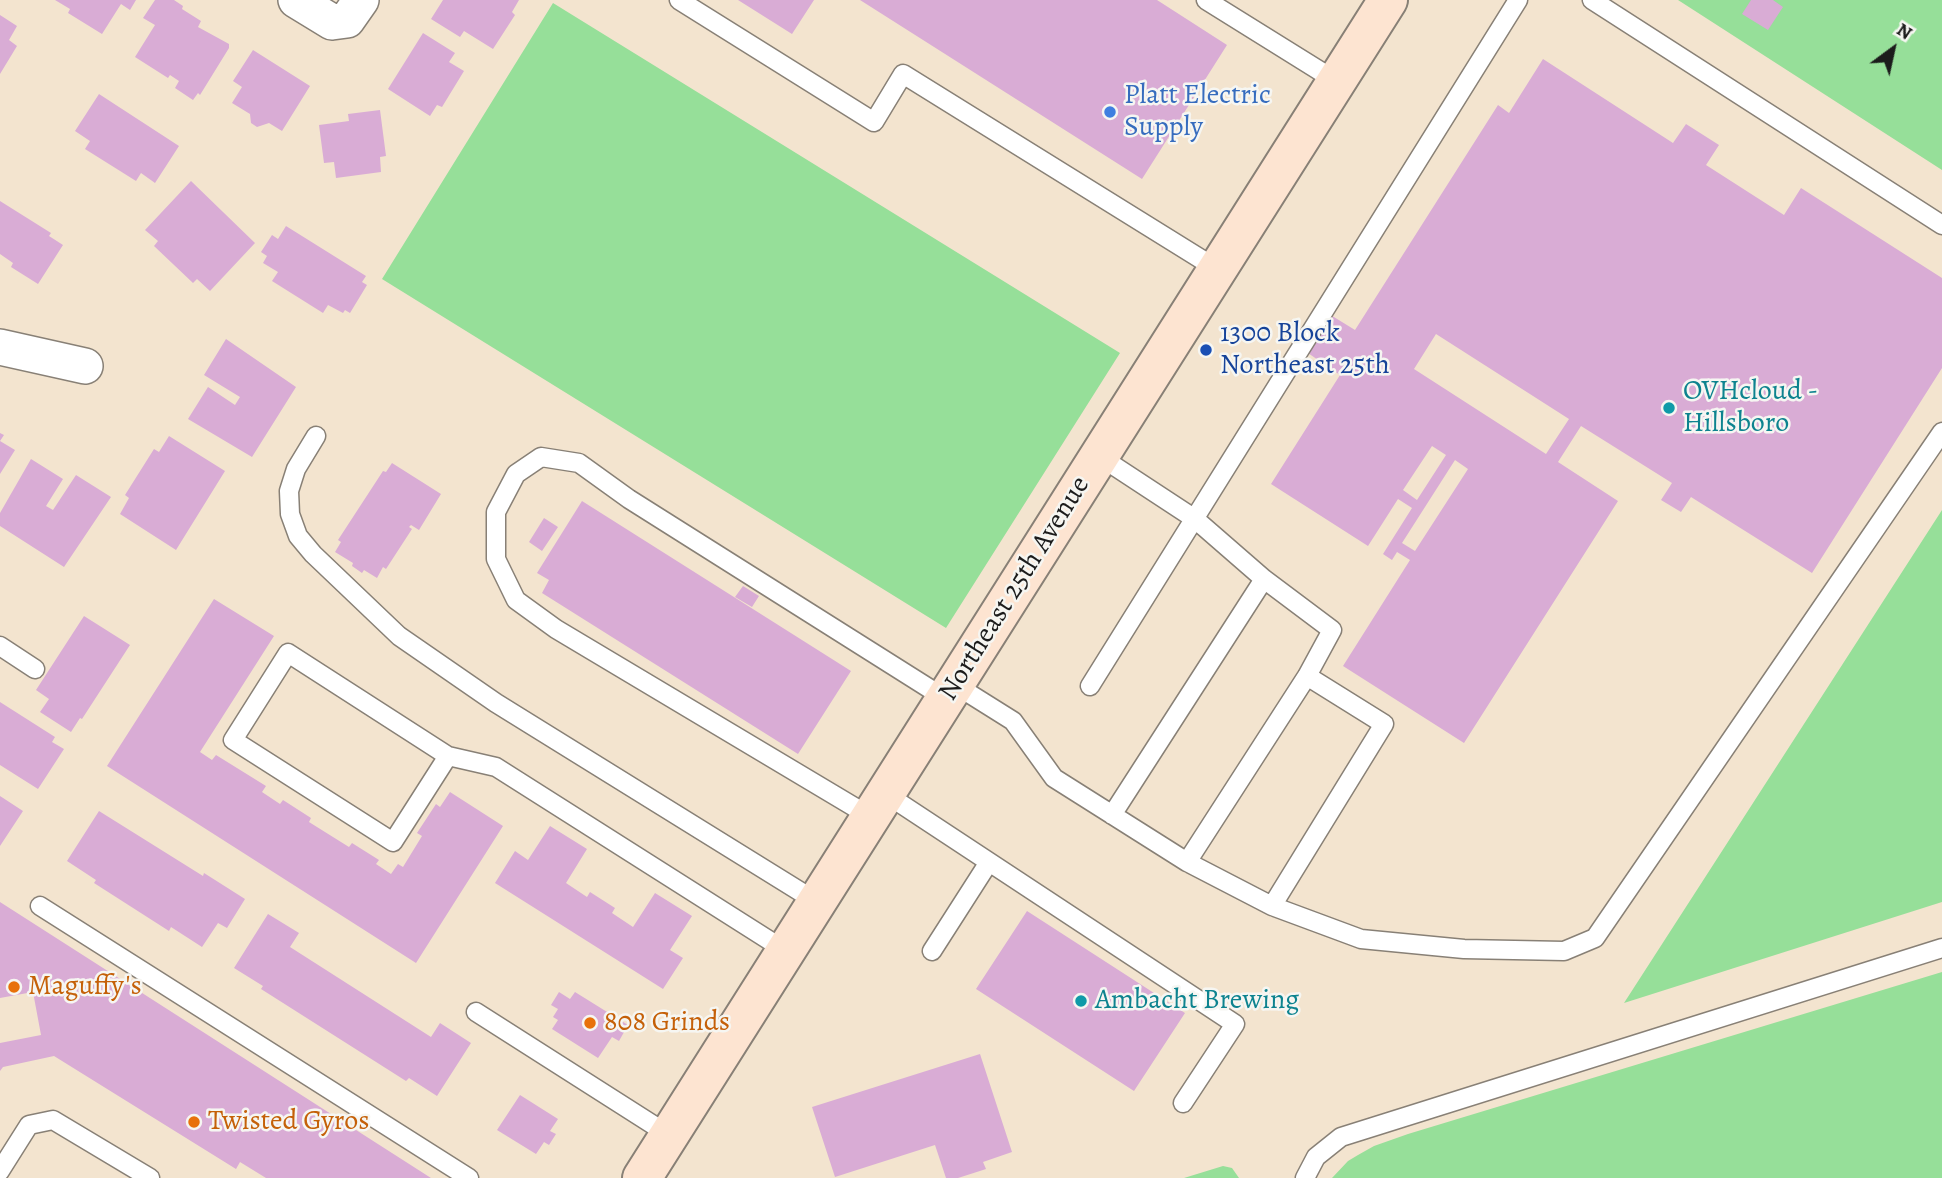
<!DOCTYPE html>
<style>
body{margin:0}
#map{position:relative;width:1942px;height:1178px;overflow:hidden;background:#f3e4cf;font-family:Alegreya,serif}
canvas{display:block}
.north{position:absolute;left:1858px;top:14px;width:70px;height:70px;-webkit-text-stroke:5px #f6f6f2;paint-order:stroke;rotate:33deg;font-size:19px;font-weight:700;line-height:28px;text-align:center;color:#1c1c1c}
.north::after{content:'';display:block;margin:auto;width:24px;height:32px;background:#1c1c1c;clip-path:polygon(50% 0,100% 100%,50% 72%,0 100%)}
</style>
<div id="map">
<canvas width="1942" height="1178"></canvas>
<div class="north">N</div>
</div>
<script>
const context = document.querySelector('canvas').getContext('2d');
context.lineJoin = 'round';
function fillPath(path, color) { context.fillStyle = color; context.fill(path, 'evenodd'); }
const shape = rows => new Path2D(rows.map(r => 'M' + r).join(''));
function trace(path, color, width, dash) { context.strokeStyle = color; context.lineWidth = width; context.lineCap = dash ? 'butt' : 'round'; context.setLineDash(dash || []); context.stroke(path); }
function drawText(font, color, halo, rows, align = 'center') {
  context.font = font + ' Alegreya,serif'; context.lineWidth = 5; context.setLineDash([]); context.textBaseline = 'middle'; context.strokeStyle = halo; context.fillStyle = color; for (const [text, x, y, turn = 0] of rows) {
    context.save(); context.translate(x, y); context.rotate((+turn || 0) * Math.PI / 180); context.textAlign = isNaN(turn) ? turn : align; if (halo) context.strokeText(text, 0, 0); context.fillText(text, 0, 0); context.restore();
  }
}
fillPath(shape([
 [1678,0,1942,0,1942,170],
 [553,3,1120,353,946,628,382,279],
 [1942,510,1942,902,1624,1003],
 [1942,972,1942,1178,1332,1178,1348,1161,1358,1155,1374,1146,1408,1134],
 [1223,1166,1232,1168,1239,1178,1184,1178]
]), '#96df99');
fillPath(shape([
 [55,0,136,0,130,10,121,4,102,34,68,13,70,9],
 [155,0,174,0,183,6,182,9,201,21,198,27,229,44,229,48,200,95,198,93,193,100,175,88,179,81,170,75,168,78,135,57,155,25,143,18],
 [443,0,519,0,512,12,515,15,493,49,464,31,460,37,431,19],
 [738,0,814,0,792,34],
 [860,0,1157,0,1227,45,1142,179],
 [1751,0,1773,0,1783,7,1768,30,1742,14],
 [0,15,17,26,9,40,17,46,0,74],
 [423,33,455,53,449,62,464,71,442,107,437,105,430,116,388,89],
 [253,50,310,86,282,131,269,123,257,127,251,123,250,114,232,103,242,87,233,81],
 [1543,59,1673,143,1686,124,1719,145,1706,165,1784,215,1801,188,1942,278,1942,368,1812,573,1691,497,1681,512,1661,500,1672,483,1581,426,1558,462,1618,501,1464,743,1343,666,1410,560,1397,552,1392,560,1383,554,1412,508,1398,499,1368,546,1271,484,1340,375,1305,351,1329,314,1355,330,1498,105,1509,113],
 [1436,334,1569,419,1546,454,1414,369],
 [1432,446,1446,455,1417,500,1403,490],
 [1455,460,1468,469,1415,551,1402,543],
 [99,94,179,146,155,183,141,173,136,181,85,149,90,141,75,131],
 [380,110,386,156,380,157,381,172,336,178,334,162,324,163,319,125,349,121,348,114],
 [191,181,255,243,210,291,197,279,193,283,154,246,158,241,145,230],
 [0,201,51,233,49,236,63,245,38,284,11,267,13,263,0,254],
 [286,226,366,276,362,282,367,285,350,313,345,310,343,313,328,305,323,313,272,281,278,272,263,263,267,256,261,252,272,235,278,239],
 [226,339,296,387,252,457,188,419,208,387,235,405,240,397,204,375],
 [0,433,4,435,0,441,15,450,0,474],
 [169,436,225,471,176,550,120,514,129,498,125,495,154,449,159,452],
 [31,459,63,479,46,506,53,510,76,475,111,497,64,567,0,526,0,513],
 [392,463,441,494,419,530,411,525,409,527,412,529,386,569,383,567,377,578,364,570,362,573,352,566,353,563,335,552,341,542,338,540,383,471,386,472],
 [582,501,851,671,798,754,542,593,549,580,537,573],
 [544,518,558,527,542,551,529,542],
 [743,586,759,596,752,607,735,597],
 [214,599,274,636,200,752,212,760,216,755,266,786,262,792,280,804,283,800,311,818,309,822,349,847,352,843,379,860,376,864,391,874,398,864,403,867,422,836,417,833,436,804,440,807,450,792,503,826,416,963,107,766],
 [84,616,130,645,82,719,80,718,71,732,40,712,49,699,36,690],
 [0,702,55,737,52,742,64,749,38,789,0,765],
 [0,796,23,811,0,846],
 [99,811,203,876,204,873,245,899,227,928,218,923,202,947,171,927,169,931,94,883,96,880,67,861],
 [550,826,587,849,566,883,587,897,590,892,615,908,612,913,633,927,655,893,692,916,670,950,683,958,663,989,495,883,515,851,528,860],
 [0,902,431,1178,266,1178,240,1162,236,1169,54,1056,3,1067,0,1071,0,1043,41,1035,33,992,0,998],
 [1027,911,1185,1013,1134,1091,976,989],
 [268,914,299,933,290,947,431,1037,440,1023,471,1043,437,1096,409,1078,406,1081,261,989,263,986,234,968],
 [559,992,570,999,575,992,628,1025,619,1041,612,1037,598,1058,552,1029,558,1020,553,1017,558,1009,551,1005],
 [980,1054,1012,1152,983,1162,986,1169,983,1170,958,1178,946,1178,935,1145,835,1177,812,1107],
 [520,1095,558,1119,550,1131,556,1134,549,1145,544,1142,536,1154,497,1130]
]), '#d9acd5');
const service = shape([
 [679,0,874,122,903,74,1217,269],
 [1206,0,1336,81],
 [1592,0,1942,225],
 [316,436,296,469,289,491,290,514,298,536,313,554,399,636,496,703,817,902],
 [0,646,35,669],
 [954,684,1013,721,1054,778,1187,862,1307,676,1332,630,1264,579,1195,519,1099,456],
 [1090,686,1518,0],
 [448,756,393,842,233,740,288,653,448,756,496,767,786,951],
 [886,794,1235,1024,1183,1103],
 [1112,815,1264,579],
 [871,817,556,629,516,600,496,559,496,512,516,474,541,457,579,463,629,499,946,699],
 [1187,862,1272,906,1384,724,1307,676],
 [40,906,469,1178],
 [1272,906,1361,939,1464,949,1564,951,1595,938,1942,432],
 [932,951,989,862],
 [476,1012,669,1135],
 [0,1171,29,1125,53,1120,150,1178],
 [1305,1178,1316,1157,1341,1137,1942,948]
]);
const minor = shape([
 [296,0,332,22,347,20,361,0],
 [0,347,85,366]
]);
const secondary = shape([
 [642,1178,1388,0]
]);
trace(service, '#888076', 21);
trace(minor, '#888076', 38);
trace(secondary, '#888076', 42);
trace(service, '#fff', 18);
trace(minor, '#fff', 35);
trace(secondary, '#fde4d1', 38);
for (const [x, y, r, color] of [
 [1110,112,7,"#3f7fe0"],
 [1206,350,7,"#1a4fb4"],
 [1669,408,7,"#0f9aa8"],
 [14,987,7,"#e8710a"],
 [1081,1001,7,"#0f9aa8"],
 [590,1023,7,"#e8710a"],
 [194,1122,7,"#e8710a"]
]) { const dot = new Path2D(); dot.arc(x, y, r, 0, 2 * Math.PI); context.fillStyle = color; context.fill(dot); trace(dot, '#f6f6f2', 2.5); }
drawText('28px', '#366cbe', '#f6f6f2', [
 ["Platt Electric",1124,96],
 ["Supply",1124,128]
], 'left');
drawText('28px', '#164399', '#f6f6f2', [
 ["1300 Block",1220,334],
 ["Northeast 25th",1220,366]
], 'left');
drawText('28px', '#0d838f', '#f6f6f2', [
 ["OVHcloud -",1683,392],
 ["Hillsboro",1683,424],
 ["Ambacht Brewing",1095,1001]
], 'left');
drawText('28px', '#1c1c1c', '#f6f6f2', [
 ["Northeast 25th Avenue",1015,589,-58]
]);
drawText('28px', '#c56008', '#f6f6f2', [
 ["Maguffy's",28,987],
 ["808 Grinds",604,1023],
 ["Twisted Gyros",208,1122]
], 'left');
</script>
